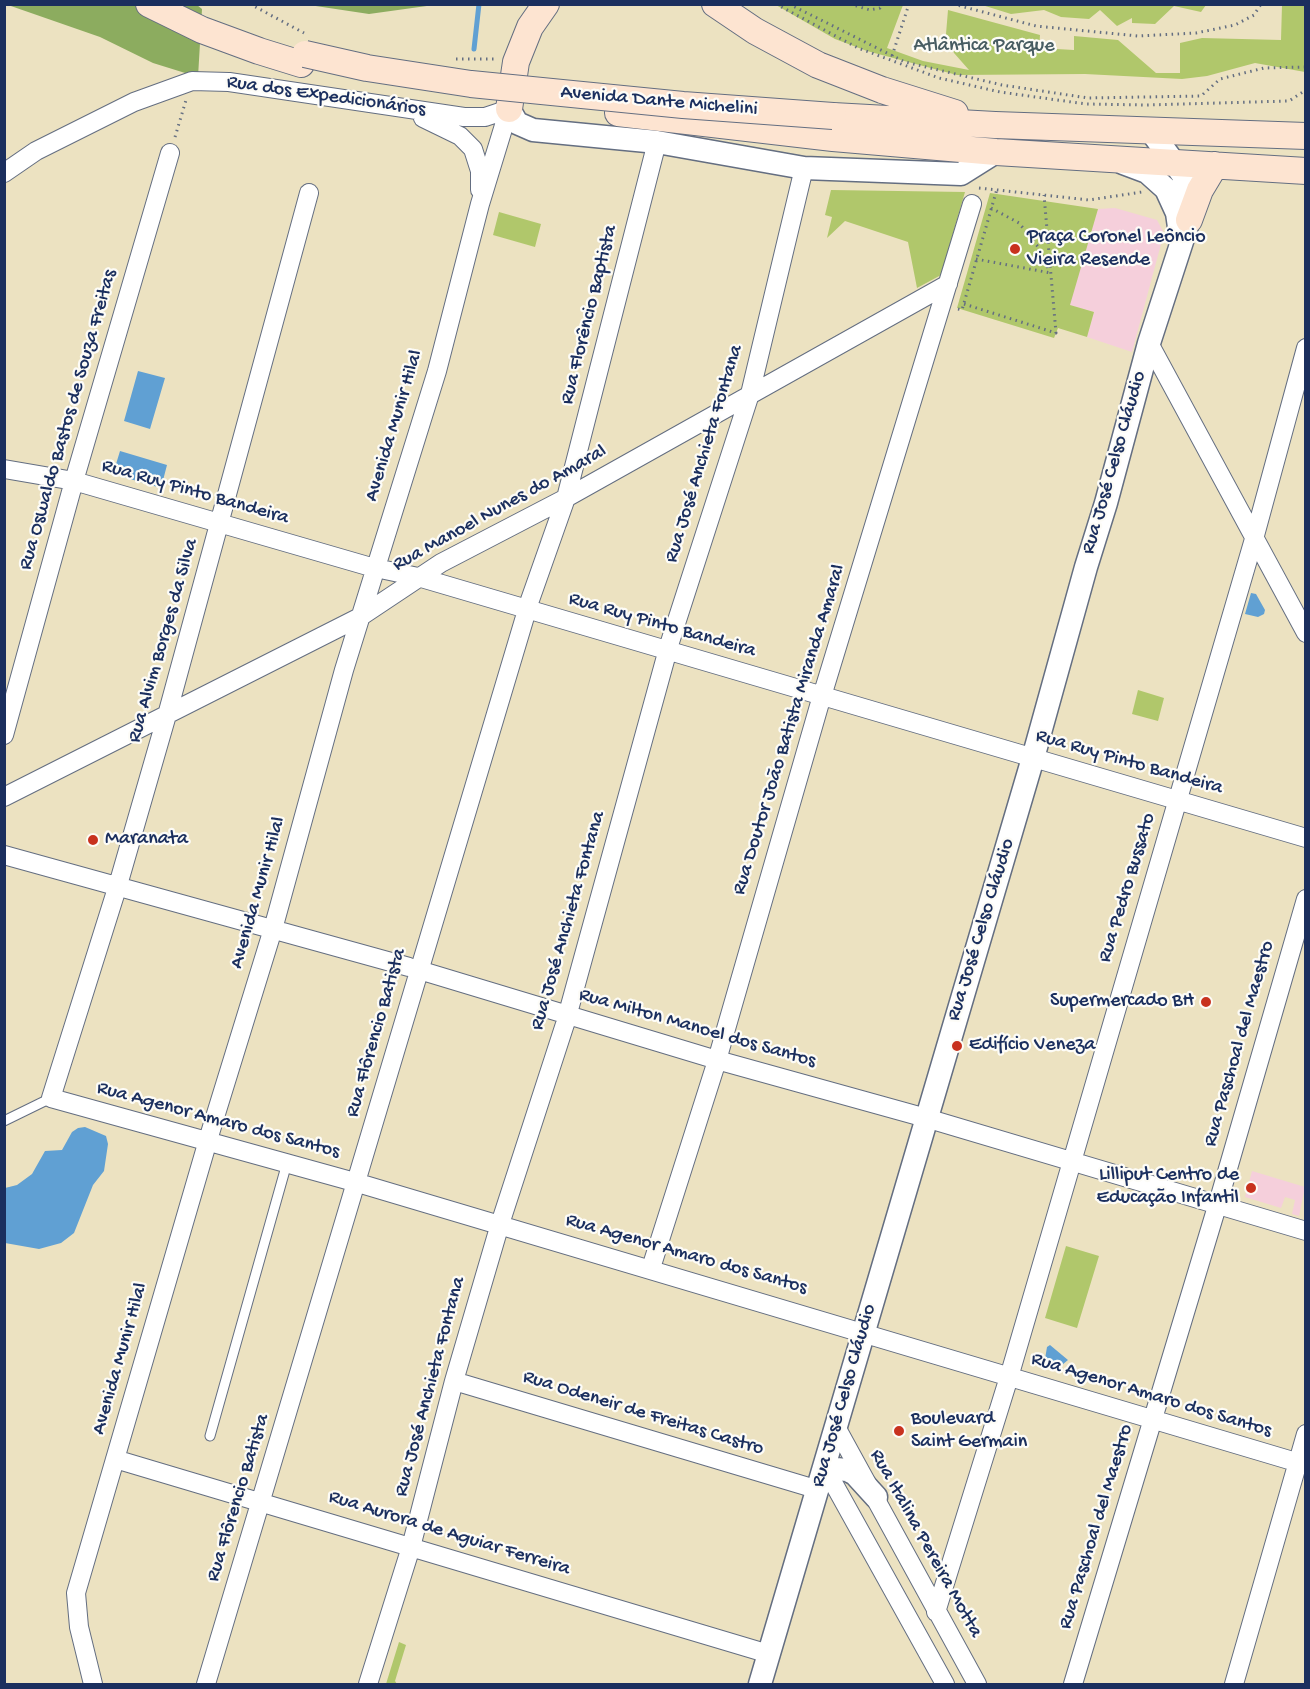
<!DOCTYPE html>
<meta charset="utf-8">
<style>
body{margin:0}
#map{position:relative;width:1310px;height:1689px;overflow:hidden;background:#ece2c1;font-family:"Gochi Hand",sans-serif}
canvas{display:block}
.frame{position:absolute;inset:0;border:6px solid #1b2f5e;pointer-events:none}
</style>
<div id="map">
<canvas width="1310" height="1689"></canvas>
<div class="frame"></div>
</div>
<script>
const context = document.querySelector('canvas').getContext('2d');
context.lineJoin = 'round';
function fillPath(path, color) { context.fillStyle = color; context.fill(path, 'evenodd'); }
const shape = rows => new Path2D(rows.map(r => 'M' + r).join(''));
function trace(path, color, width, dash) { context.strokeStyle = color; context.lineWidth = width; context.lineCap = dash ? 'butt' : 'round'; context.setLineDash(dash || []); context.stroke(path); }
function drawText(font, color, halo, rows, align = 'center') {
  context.font = font + ' "Gochi Hand",sans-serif'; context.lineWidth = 4.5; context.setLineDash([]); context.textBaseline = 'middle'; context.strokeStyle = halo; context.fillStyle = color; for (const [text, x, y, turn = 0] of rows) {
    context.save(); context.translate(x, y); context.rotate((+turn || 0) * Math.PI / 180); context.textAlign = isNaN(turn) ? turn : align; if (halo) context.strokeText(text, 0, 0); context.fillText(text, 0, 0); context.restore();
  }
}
fillPath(shape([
 [1115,208,1157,220,1164,233,1132,352,1087,337,1094,312,1069,305,1098,209],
 [1252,1171,1305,1187,1299,1216,1292,1214,1295,1200,1285,1197,1281,1208,1245,1197]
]), '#f5cfdb');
fillPath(shape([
 [776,5,903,5,887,48,923,61,969,70,954,53,946,34,948,10,1040,35,1039,48,1074,50,1074,36,1118,40,1156,73,1180,73,1180,43,1202,38,1281,40,1282,5,1305,5,1305,72,1255,63,1207,76,1182,79,1085,74,957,75,867,51,835,39],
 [982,5,1206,4,1206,5,1201,12,1174,6,1155,24,1132,23,1132,18,1117,26,1100,10,1089,19,1061,17,1044,10,1011,14],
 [831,190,965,192,941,275,917,288,908,242,845,221,827,238,832,217,825,215],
 [990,193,1098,209,1070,305,1094,312,1087,337,1058,328,1054,338,957,308],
 [499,212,541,224,535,247,493,235],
 [1138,690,1164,698,1158,721,1132,714],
 [1066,1246,1099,1256,1077,1328,1045,1318],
 [399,1642,406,1645,395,1681,397,1684,386,1684]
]), '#b0c76b');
fillPath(shape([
 [8,5,197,5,202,9,198,77,153,63,100,37],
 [309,5,434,5,369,14]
]), '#8cac5f');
fillPath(shape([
 [138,371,165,378,150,429,124,421],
 [120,451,167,465,161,488,113,474],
 [1251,593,1256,594,1265,610,1264,614,1258,617,1245,614],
 [85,1127,106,1136,108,1144,104,1171,93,1185,74,1233,61,1243,39,1249,5,1243,5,1188,17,1185,32,1174,45,1151,62,1150,72,1132,78,1128],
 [1050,1345,1068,1360,1062,1365,1045,1359,1047,1347]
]), '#60a0d3');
trace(shape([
 [474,49,479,4]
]), '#60a0d3', 5);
const service = shape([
 [4,1121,51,1098],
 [210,1436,287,1163]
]);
const minor = shape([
 [423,118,460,136,473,149,480,171,480,190],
 [4,173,36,151,134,102,192,81,229,82,464,117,485,117,509,109],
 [309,193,167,715,118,885,51,1098,358,1183,1306,1465],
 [1149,343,1306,633],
 [4,469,74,481,371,567,418,577,1306,838],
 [4,735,74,481,170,153],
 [4,797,360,617,441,563,566,498,948,284],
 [4,855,409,967,717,1060,926,1118,1306,1231],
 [651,1268,715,1067,819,706,972,204],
 [454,1381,819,1490],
 [835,1425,977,1684],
 [115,1459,769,1654],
 [825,1468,945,1684],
 [936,1612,1009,1377,1254,539,1306,348],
 [93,1684,79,1627,76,1593,211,1130,273,929,344,670,437,371,480,204,509,109],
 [206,1684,530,600,566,498,657,142],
 [368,1684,411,1547,454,1381,500,1224,565,1024,670,642,750,394,804,168],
 [1073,1684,1218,1203,1306,899],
 [1234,1684,1306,1434]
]);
const tertiary = shape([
 [509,109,517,123,533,130,657,142,804,168,961,174,996,152],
 [1123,163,1147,172,1166,189,1177,213,1180,234],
 [825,1468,847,1470,855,1474,876,1497],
 [760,1684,1033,758,1086,567,1106,503,1149,343,1189,220,1189,199,1183,175,1150,130]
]);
const secondary = shape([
 [149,4,202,30,259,51,301,64],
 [715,4,755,31,818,65,882,90,955,113],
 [509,109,516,62,530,27,546,4],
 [618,113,833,138,996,152,1306,171],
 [833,116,995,125,1306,136],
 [1189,220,1200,190,1215,165]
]);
trace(service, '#646e81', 11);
trace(minor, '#646e81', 20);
trace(tertiary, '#646e81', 25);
trace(secondary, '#646e81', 28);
trace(shape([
 [250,4,304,33],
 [776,4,858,48,939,78,1000,92,1086,104,1147,105,1289,101,1306,90],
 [789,4,905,62,1002,85,1088,98,1201,96,1220,79,1264,68,1306,67],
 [850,4,870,10,880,8,883,4],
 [953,4,1036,26,1138,36,1196,33,1235,25,1254,15,1261,4],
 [892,56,909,4],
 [456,59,497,59],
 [175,137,186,100],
 [979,188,1089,200,1142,192],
 [991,208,1019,223,1039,248,1049,270],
 [976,259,1051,273],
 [964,304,1056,333,1044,195],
 [958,309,962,310,997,189]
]), '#646e81', 3, [1.5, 4.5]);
trace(service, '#fff', 9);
trace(minor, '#fff', 18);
trace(tertiary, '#fff', 22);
trace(secondary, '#fde4d1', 26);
const secondaryBridge = shape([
 [305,54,367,68,471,84,683,105,833,116]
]);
trace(secondaryBridge, '#646e81', 28, []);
trace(secondaryBridge, '#fde4d1', 26);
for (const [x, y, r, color] of [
 [1015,249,6,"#c8321e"],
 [93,840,6,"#c8321e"],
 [1206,1002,6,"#c8321e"],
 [957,1046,6,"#c8321e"],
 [1251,1188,6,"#c8321e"],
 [899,1431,6,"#c8321e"]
]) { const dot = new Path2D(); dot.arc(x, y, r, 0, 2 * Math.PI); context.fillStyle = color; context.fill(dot); trace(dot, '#fdfcf7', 2); }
drawText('20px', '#485d62', '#fdfcf7', [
 ["Atlântica Parque",984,47]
]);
drawText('20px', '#1b2f5e', '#fdfcf7', [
 ["Rua dos Expedicionários",326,97,8],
 ["Avenida Dante Michelini",659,102,5],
 ["Rua Florêncio Baptista",590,315,-76],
 ["Rua Oswaldo Bastos de Souza Freitas",69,420,-74],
 ["Avenida Munir Hilal",395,426,-73],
 ["Rua José Anchieta Fontana",705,454,-73],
 ["Rua José Celso Cláudio",1115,463,-74],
 ["Rua Ruy Pinto Bandeira",195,493,16],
 ["Rua Manoel Nunes do Amaral",500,509,-29],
 ["Rua Ruy Pinto Bandeira",662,626,16],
 ["Rua Alvim Borges da Silva",164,641,-74],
 ["Rua Doutor João Batista Miranda Amaral",790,730,-73],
 ["Rua Ruy Pinto Bandeira",1129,763,16],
 ["Rua Pedro Bussato",1128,888,-73],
 ["Avenida Munir Hilal",259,893,-74],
 ["Rua José Anchieta Fontana",569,921,-74],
 ["Rua José Celso Cláudio",982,930,-73],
 ["Rua Milton Manoel dos Santos",697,1029,16],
 ["Rua Flôrencio Batista",377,1033,-74],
 ["Rua Paschoal del Maestro",1240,1044,-74],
 ["Rua Agenor Amaro dos Santos",218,1121,15],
 ["Rua Agenor Amaro dos Santos",686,1255,16],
 ["Avenida Munir Hilal",121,1359,-74],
 ["Rua José Anchieta Fontana",431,1387,-75],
 ["Rua José Celso Cláudio",845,1396,-74],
 ["Rua Agenor Amaro dos Santos",1151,1396,17],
 ["Rua Odeneir de Freitas Castro",643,1414,17],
 ["Rua Flôrencio Batista",239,1498,-73],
 ["Rua Paschoal del Maestro",1097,1527,-73],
 ["Rua Aurora de Aguiar Ferreira",449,1534,17],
 ["Rua Italina Pereira Motta",925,1544,61]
]);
drawText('20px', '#1b2f5e', '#fdfcf7', [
 ["Praça Coronel Leôncio",1027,238],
 ["Vieira Resende",1027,261],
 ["Maranata",105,840],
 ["Supermercado BH",1194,1002,"right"],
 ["Edifício Veneza",969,1046],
 ["Lilliput Centro de",1239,1176,"right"],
 ["Educação Infantil",1239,1199,"right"],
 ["Boulevard",911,1420],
 ["Saint Germain",911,1443]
], 'left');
</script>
